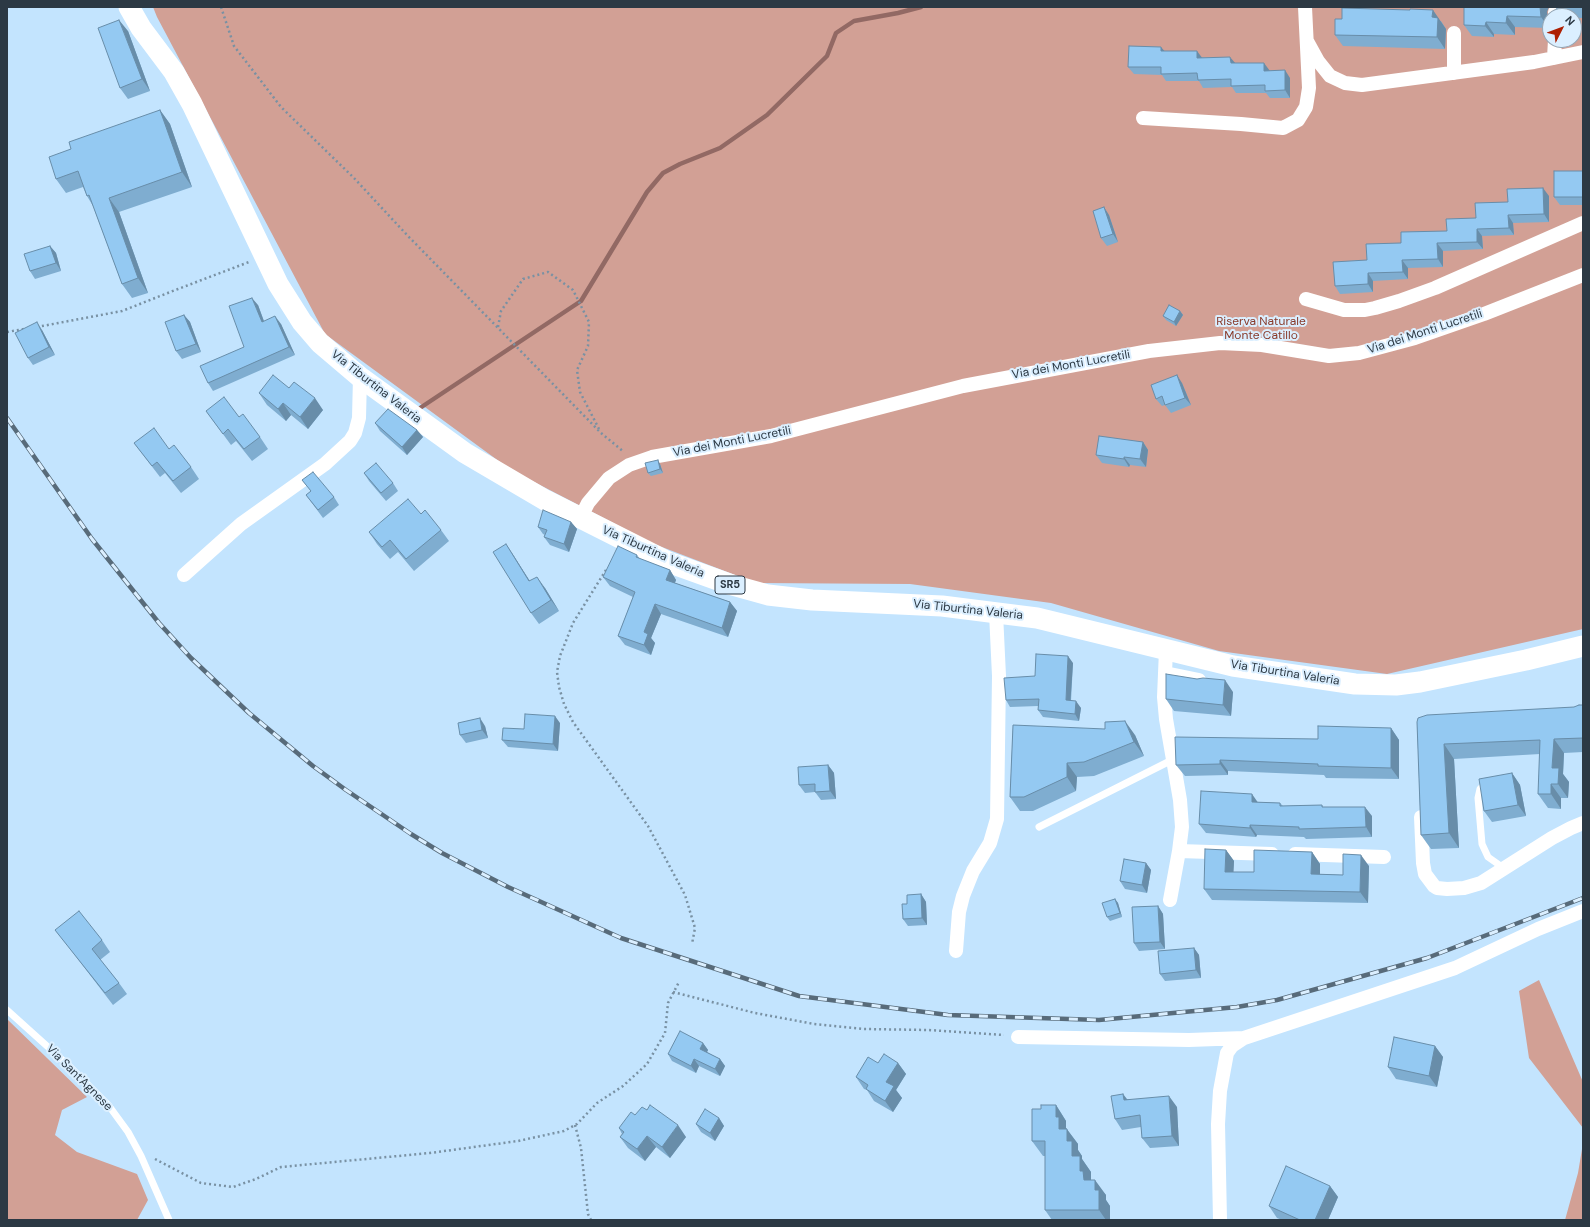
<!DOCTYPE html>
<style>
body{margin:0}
#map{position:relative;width:1590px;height:1227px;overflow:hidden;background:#c3e4fe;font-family:"DM Sans",sans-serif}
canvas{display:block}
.frame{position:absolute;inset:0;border:8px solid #2c3944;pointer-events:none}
.north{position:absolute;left:1542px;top:8px;width:40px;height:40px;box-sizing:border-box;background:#dbefff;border:1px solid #95a6b4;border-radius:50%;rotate:48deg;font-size:11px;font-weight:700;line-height:16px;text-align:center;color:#2c3944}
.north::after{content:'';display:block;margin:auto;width:14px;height:18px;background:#ad1f02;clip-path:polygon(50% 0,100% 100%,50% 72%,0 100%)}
</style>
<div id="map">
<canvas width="1590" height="1227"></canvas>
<div class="frame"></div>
<div class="north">N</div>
</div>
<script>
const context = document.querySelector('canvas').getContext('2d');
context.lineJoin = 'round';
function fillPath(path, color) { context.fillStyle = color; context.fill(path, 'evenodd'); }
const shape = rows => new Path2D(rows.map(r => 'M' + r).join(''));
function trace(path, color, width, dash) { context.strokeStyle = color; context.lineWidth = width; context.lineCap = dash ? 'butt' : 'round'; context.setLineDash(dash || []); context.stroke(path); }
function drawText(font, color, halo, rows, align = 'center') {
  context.font = font + ' "DM Sans",sans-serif'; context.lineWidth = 4; context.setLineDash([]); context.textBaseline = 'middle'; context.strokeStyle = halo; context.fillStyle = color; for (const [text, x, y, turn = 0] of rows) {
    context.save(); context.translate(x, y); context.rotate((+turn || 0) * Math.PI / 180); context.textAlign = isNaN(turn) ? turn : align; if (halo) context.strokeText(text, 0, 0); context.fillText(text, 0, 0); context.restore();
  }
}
fillPath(shape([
 [153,7,1583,7,1583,629,1387,674,1219,651,1051,603,910,584,756,583,654,544,511,470,325,334,157,17],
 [1550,16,1574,16,1574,40,1550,40],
 [1539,980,1583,1082,1583,1128,1529,1058,1519,991],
 [7,1019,87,1097,62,1110,55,1135,77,1152,137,1174,148,1200,137,1220,7,1220],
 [1583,1143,1583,1220,1565,1220,1578,1173]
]), '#d2a095');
trace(shape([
 [420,408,581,301,647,192,663,173,680,164,720,148,767,115,827,56,836,33,854,21,898,13,921,7]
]), '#926964', 4.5);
trace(shape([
 [221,7,234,46,281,107,354,178,407,235,601,433,624,452],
 [37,327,122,311,178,289,249,262],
 [498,327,501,311,523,279,548,272,573,290,589,322,588,346,577,370,580,392,599,429],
 [7,332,24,329],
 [606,570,573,623,560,656,557,672,559,687,564,704,573,722,648,826,685,895,695,928,692,944],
 [673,992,755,1013,814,1024,864,1029,929,1030,1004,1035],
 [575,1125,581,1148,588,1214,591,1220],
 [155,1159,201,1183,233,1187,256,1179,281,1167,430,1153,518,1141,564,1131,577,1124,597,1103,623,1086,647,1064,665,1033,668,1003,679,982]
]), '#7991a3', 2.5, [2, 3]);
trace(shape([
 [1486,783,1480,789,1478,798,1482,844,1488,857,1505,869],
 [1039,827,1172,760],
 [7,1010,68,1065,109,1106,128,1132,141,1156,169,1220]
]), '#fff', 7);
trace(shape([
 [1555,16,1555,12],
 [1454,33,1454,73],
 [1307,41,1318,61,1330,76,1345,83,1362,85,1534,62,1583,52],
 [1554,58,1555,40],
 [1143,118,1241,124,1283,128,1298,120,1306,107,1309,88,1305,7],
 [1306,299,1344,310,1365,310,1375,308,1399,301,1435,288,1583,223],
 [580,519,588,503,609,478,629,465,652,457,771,436,963,386,1149,351,1220,343,1262,345,1329,356,1359,353,1415,338,1484,314,1583,275],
 [184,575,241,524,325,464,350,441,355,433,359,418,360,377],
 [1166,650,1164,697,1166,719,1180,800,1182,827,1179,851,1170,900],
 [1165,673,1199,680],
 [1421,817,1423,863,1425,874,1434,886,1437,888,1447,889,1464,888,1481,883,1552,838,1571,828,1583,823],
 [1179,851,1272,854],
 [1295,854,1384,857],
 [956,951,959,912,963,896,973,871,990,843,997,819,999,676,996,613],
 [1018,1037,1189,1040,1244,1038,1455,968,1538,929,1583,911],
 [1220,1220,1218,1124,1220,1091,1227,1053,1232,1046,1244,1038]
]), '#fff', 14);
trace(shape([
 [129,7,141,28,174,72,192,104,278,284,302,322,320,343,360,377,465,453,545,500,668,562,732,585,768,595,812,600,942,606,1037,618,1233,666,1355,684,1396,685,1420,682,1526,660,1583,646]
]), '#fff', 21);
const rail = shape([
 [7,418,92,539,159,623,191,658,249,713,313,766,346,790,411,834,442,853,508,887,621,938,799,996,948,1015,1099,1020,1237,1007,1277,1000,1427,958,1583,898]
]);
trace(rail, '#586b7a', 4.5);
trace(rail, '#dbefff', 3, [9]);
fillPath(shape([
 [1464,7,1547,12,1549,28,1515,27,1515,35,1494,34,1494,37,1472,36,1464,25],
 [1555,7,1583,7,1583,18,1574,18,1574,16,1561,16],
 [1441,21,1446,29,1445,49,1343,46,1335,35],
 [128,31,150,91,128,99,120,88],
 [1164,51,1235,63,1269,71,1290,78,1290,98,1270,98,1266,93,1236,93,1232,87,1203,88,1199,81,1166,81,1162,75,1134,74,1128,67],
 [160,110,170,124,192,187,119,212,148,293,132,298,122,284,93,206,87,196,83,187,66,193,56,179,71,149],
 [1583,171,1583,205,1560,205,1554,197],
 [1549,196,1549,222,1513,223,1514,235,1482,236,1483,249,1443,251,1443,267,1408,268,1408,279,1373,281,1373,292,1340,294,1335,286,1367,260,1401,243,1447,231,1476,218,1508,202],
 [1109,215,1118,242,1107,246,1101,238],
 [50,246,56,253,61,271,35,279,30,271],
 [258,305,264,321,281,324,295,355,213,391,208,383,244,347],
 [1180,311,1183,315,1176,326,1166,320,1163,316],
 [184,315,190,322,201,352,182,359,176,351],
 [42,330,55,355,33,365,28,358],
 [1182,383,1191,405,1171,413,1165,405,1162,406,1156,399],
 [289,388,323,410,308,429,291,415,286,421,267,405,259,393],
 [206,411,239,417,260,437,268,449,252,461,236,441,231,445],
 [375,423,417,430,423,437,407,455,380,431],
 [1143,442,1148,450,1146,467,1130,465,1129,467,1102,463,1096,455],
 [134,443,169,449,191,467,199,479,181,493,165,473,160,477],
 [660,464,663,473,651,476,648,473],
 [364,473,393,483,398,491,386,501,369,481],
 [302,480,334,497,339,505,323,518,306,495,311,491],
 [421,514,441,530,449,541,414,571,398,552,390,559,377,544,369,532],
 [571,522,577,529,569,552,550,545,544,537,545,535,543,534,538,527],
 [506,544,530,581,545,588,559,611,539,624,531,613],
 [637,555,640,559,670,570,676,580,675,583,730,602,737,611,728,637,661,614,651,638,655,643,651,655,625,645,618,636,633,597,610,586,603,577],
 [1073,663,1071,701,1081,708,1079,721,1043,717,1038,710,1038,706,1010,707,1006,700,1035,676],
 [1233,692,1231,716,1174,711,1166,699],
 [1583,705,1583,752,1564,753,1563,774,1569,782,1568,798,1561,798,1561,809,1548,808,1538,794,1540,754,1454,759,1459,848,1431,849,1421,835,1417,722,1574,707],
 [560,723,558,751,508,747,502,740,524,729],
 [1013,725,1135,735,1144,756,1094,776,1077,777,1076,791,1033,811,1020,811,1010,797],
 [485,726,488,738,466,743,460,735],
 [1391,728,1399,740,1399,779,1326,778,1324,775,1228,771,1228,775,1185,776,1176,765,1318,739],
 [828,765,834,773,836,799,821,800,815,792,805,793,799,785],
 [1512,773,1520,785,1526,816,1492,822,1484,811],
 [1258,802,1280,803,1283,806,1322,805,1323,807,1372,816,1372,837,1306,839,1304,837,1257,835,1256,837,1206,833,1199,824],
 [1226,850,1234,861,1233,872,1254,872,1312,852,1320,864,1320,874,1343,875,1369,866,1368,903,1212,900,1204,889],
 [1146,863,1151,870,1147,893,1125,889,1120,881],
 [921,894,926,902,927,925,908,926,903,919],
 [1115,899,1118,903,1122,917,1110,921,1107,917],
 [1158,906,1163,914,1165,949,1139,951,1134,943],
 [55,930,102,940,110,952,100,960,119,983,127,994,113,1005,64,941],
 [1194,948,1199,955,1201,978,1165,981,1160,974],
 [703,1043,708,1050,707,1052,720,1059,725,1066,720,1076,699,1066,696,1073,672,1061,668,1054],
 [1435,1046,1443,1057,1437,1087,1396,1079,1388,1067],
 [878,1063,898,1063,906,1074,896,1090,902,1098,893,1112,874,1101,867,1090,864,1089,856,1077],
 [1123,1094,1127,1099,1177,1107,1179,1146,1150,1148,1142,1138,1141,1127,1122,1130,1115,1119],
 [1056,1105,1066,1121,1066,1128,1078,1144,1078,1150,1082,1156,1082,1159,1091,1172,1091,1180,1106,1195,1106,1200,1110,1206,1110,1220,1052,1220,1045,1210,1045,1156,1043,1156,1032,1141,1041,1109],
 [635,1115,686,1137,670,1158,656,1147,645,1161,628,1148,620,1137,622,1134,619,1128],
 [719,1118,724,1126,715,1141,701,1132,696,1124],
 [1330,1186,1338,1197,1328,1220,1282,1220,1277,1218,1269,1206]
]), '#7fadd0');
fillPath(shape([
 [1540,7,1549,7,1547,12,1549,28,1541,17],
 [1433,10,1446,29,1445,49,1437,37,1432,17],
 [1507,16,1515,27,1515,35,1506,23],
 [119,20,128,31,150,91,142,79],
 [1486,22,1494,34,1494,37,1485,26],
 [1161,47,1167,54,1161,51],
 [1197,51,1203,59,1197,58],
 [1230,57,1236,64,1231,63],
 [1264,63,1270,71,1264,71],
 [1285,70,1290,78,1290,98,1285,90],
 [160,110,170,124,192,187,182,172],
 [1543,188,1549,196,1549,222,1544,214],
 [109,198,119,212,148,293,138,278],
 [1104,207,1109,215,1118,242,1113,234],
 [1508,215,1513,223,1514,235,1509,228],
 [1477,229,1482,236,1483,249,1477,242],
 [1437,243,1443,251,1443,267,1438,259],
 [50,246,56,253,61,271,56,263],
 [1402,260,1408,268,1408,279,1403,272],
 [1368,273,1373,281,1373,292,1368,284],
 [252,298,258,305,267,330,262,322],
 [1180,311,1183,315,1176,326,1174,322],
 [184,315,190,322,201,352,196,344],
 [275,316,281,324,295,355,289,347],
 [37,322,42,330,55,355,49,347],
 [1177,375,1182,383,1191,405,1185,398],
 [315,398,323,410,308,429,300,417],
 [283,403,291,415,286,421,278,409],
 [417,430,423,437,407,455,402,447],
 [1143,442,1148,450,1146,467,1140,459],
 [1124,457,1130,465,1129,467,1124,459],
 [658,460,660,464,663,473,660,469],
 [571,522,577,529,569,552,564,544],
 [506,544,514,556,537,593,529,581],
 [670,570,676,580,672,589,666,580],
 [537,577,545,588,559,611,551,600],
 [730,602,737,611,728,637,722,628],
 [655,604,661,614,651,638,655,643,651,655,644,645,644,632],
 [1068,656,1073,663,1070,707,1066,700],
 [1225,680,1233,692,1231,716,1223,705],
 [1076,701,1081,708,1079,721,1075,714],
 [555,716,560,723,558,751,553,744],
 [480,718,485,726,488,738,482,730],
 [1125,721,1135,735,1144,756,1134,742],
 [1391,728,1399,740,1399,779,1391,768],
 [1554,739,1564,753,1563,774,1569,782,1568,798,1558,784,1552,768],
 [1444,744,1454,759,1459,848,1449,833],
 [1220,760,1228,771,1228,775,1220,764],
 [1067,763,1077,777,1076,791,1067,777],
 [828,765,834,773,836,799,830,791],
 [1512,773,1520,785,1526,816,1518,805],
 [1551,784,1561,798,1561,809,1551,794],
 [1252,794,1259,804,1252,802],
 [1365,807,1372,816,1372,837,1366,827],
 [1250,825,1257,835,1256,837,1250,828],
 [1226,850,1234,861,1233,884,1225,872],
 [1312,852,1320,864,1320,886,1311,874],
 [1361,855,1369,866,1368,903,1360,892],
 [1146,863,1151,870,1147,893,1142,885],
 [921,894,926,902,927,925,922,918],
 [1115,899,1118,903,1122,917,1120,913],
 [1158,906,1163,914,1165,949,1160,942],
 [1194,948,1199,955,1201,978,1196,970],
 [703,1043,708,1050,705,1056,700,1049],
 [1435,1046,1443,1057,1437,1087,1429,1076],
 [694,1059,699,1066,696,1073,691,1066],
 [720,1059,725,1066,720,1076,715,1069],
 [898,1063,906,1074,896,1090,902,1098,893,1112,885,1101,886,1082],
 [1123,1094,1131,1105,1124,1100],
 [1169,1096,1177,1107,1179,1146,1172,1136],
 [1056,1105,1066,1121,1066,1128,1078,1144,1078,1150,1082,1156,1082,1159,1091,1172,1091,1182,1084,1180,1072,1156,1059,1129,1056,1117],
 [719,1118,724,1126,715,1141,710,1133],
 [678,1125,686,1137,670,1158,662,1147],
 [647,1136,656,1147,645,1161,637,1149],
 [1095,1180,1106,1195,1106,1200,1110,1206,1110,1220,1106,1220,1099,1210,1095,1190],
 [1330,1186,1338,1197,1328,1220,1315,1220]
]), '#688da9');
const building = shape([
 [1464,7,1540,7,1541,17,1507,16,1506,23,1486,22,1485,26,1464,25,1464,7],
 [1342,8,1410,10,1410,9,1433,10,1432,17,1438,18,1437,37,1335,35,1335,19,1342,19,1342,8],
 [119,20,142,79,120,88,98,28,119,20],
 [1129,46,1161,47,1161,51,1197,51,1197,58,1230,57,1231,63,1264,63,1264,71,1285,70,1285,90,1265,91,1265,85,1231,86,1231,79,1198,80,1197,73,1161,74,1161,67,1128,67,1129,46],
 [160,110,182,172,109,198,138,278,122,284,89,195,87,196,78,171,56,179,49,157,71,149,69,142,160,110],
 [1554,171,1583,171,1583,197,1554,197,1554,171],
 [1543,188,1544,214,1508,215,1509,228,1477,229,1477,242,1437,243,1438,259,1402,260,1403,272,1368,273,1368,284,1335,286,1333,262,1367,260,1366,244,1401,243,1401,232,1447,231,1446,219,1476,218,1475,203,1508,202,1507,189,1543,188],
 [1104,207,1113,234,1101,238,1093,211,1104,207],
 [50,246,56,263,30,271,24,254,50,246],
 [252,298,262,322,275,316,289,347,208,383,200,366,244,347,229,306,252,298],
 [1169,305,1180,311,1174,322,1163,316,1169,305],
 [184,315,196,344,176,351,165,322,184,315],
 [37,322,49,347,28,358,15,333,37,322],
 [273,375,289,388,294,382,315,398,300,417,283,403,278,409,259,393,273,375],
 [1177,375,1185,398,1165,405,1162,396,1156,399,1151,385,1177,375],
 [224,397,239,417,243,414,260,437,244,449,228,429,223,434,206,411,224,397],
 [388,409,417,430,402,447,375,423,388,409],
 [154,428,169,449,174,445,191,467,173,481,157,462,152,466,134,443,154,428],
 [1099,436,1143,442,1140,459,1124,457,1124,459,1096,455,1099,436],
 [658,460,660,469,648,473,645,463,658,460],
 [376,463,393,483,381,493,364,473,376,463],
 [313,472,334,497,318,510,306,495,311,491,302,480,313,472],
 [408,499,421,514,425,510,441,530,406,559,390,540,382,547,369,532,408,499],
 [543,510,571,522,564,544,544,537,547,530,538,527,543,510],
 [506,544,529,581,537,577,551,600,531,613,493,552,506,544],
 [618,546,637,555,636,557,670,570,666,580,730,602,722,628,655,604,644,632,648,634,644,645,618,636,635,592,603,577,618,546],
 [1036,654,1068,656,1066,700,1076,701,1075,714,1038,710,1039,699,1006,700,1004,678,1035,676,1036,654],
 [1166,674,1197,679,1203,678,1225,680,1223,705,1166,699,1166,674],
 [1579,705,1583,705,1583,738,1554,739,1552,768,1559,768,1558,784,1551,784,1551,794,1538,794,1540,740,1444,744,1449,833,1421,835,1417,722,1418,718,1427,715,1574,707,1579,705],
 [525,714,555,716,553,744,502,740,503,728,524,729,525,714],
 [480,718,482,730,460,735,458,723,480,718],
 [1125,721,1134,742,1084,762,1067,763,1067,777,1024,797,1010,797,1013,725,1105,729,1105,722,1125,721],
 [1318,726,1391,728,1391,768,1318,766,1318,764,1220,760,1220,764,1176,765,1175,737,1318,739,1318,726],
 [828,765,830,791,815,792,815,784,799,785,798,767,828,765],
 [1512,773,1518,805,1484,811,1479,779,1512,773],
 [1201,791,1252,794,1252,802,1280,803,1280,806,1322,805,1322,807,1365,807,1366,827,1299,829,1299,827,1250,825,1250,828,1199,824,1201,791],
 [1205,849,1226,850,1225,872,1254,872,1254,850,1312,852,1311,874,1343,875,1343,854,1361,855,1360,892,1204,889,1205,849],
 [1124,859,1146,863,1142,885,1120,881,1124,859],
 [921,894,922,918,903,919,902,904,907,904,907,895,921,894],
 [1115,899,1120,913,1107,917,1102,903,1115,899],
 [1158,906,1160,942,1134,943,1132,907,1158,906],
 [79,911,102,940,92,949,119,983,105,993,55,930,79,911],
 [1194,948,1196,970,1160,974,1158,951,1194,948],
 [680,1031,703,1043,700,1049,720,1059,715,1069,694,1059,691,1066,668,1054,680,1031],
 [1394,1037,1435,1046,1429,1076,1388,1067,1394,1037],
 [884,1054,898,1063,886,1082,894,1086,885,1101,866,1089,868,1085,856,1077,868,1057,878,1063,884,1054],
 [1123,1094,1124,1100,1169,1096,1172,1136,1142,1138,1140,1115,1115,1119,1111,1096,1123,1094],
 [650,1105,678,1125,662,1147,647,1136,637,1149,620,1137,624,1132,619,1128,631,1112,635,1115,642,1107,647,1110,650,1105],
 [1041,1105,1056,1105,1056,1117,1059,1117,1059,1129,1067,1129,1067,1141,1072,1141,1072,1156,1080,1156,1080,1171,1083,1171,1084,1180,1095,1180,1095,1190,1099,1190,1099,1210,1045,1210,1045,1141,1032,1141,1032,1109,1041,1109,1041,1105],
 [705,1109,719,1118,710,1133,696,1124,705,1109],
 [1286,1166,1330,1186,1315,1220,1300,1220,1269,1206,1286,1166]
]);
fillPath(building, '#94c9f2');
trace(building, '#688da9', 1);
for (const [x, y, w] of [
 [730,585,30]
]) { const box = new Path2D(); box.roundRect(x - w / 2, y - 9, w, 18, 3); context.fillStyle = '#dbefff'; context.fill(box); trace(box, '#2c3944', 1); }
drawText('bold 11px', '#2c3944', null, [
 ["SR5",730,585]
]);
drawText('12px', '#883a2b', '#dbefff', [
 ["Riserva Naturale",1261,322],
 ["Monte Catillo",1261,336]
]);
drawText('12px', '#2c3944', '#dbefff', [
 ["Via dei Monti Lucretili",1425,332,-18],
 ["Via dei Monti Lucretili",1071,365,-10],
 ["Via Tiburtina Valeria",376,387,38],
 ["Via dei Monti Lucretili",732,442,-11],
 ["Via Tiburtina Valeria",653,552,24],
 ["Via Tiburtina Valeria",968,610,6],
 ["Via Tiburtina Valeria",1285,673,9],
 ["Via Sant'Agnese",79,1078,45]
]);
</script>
